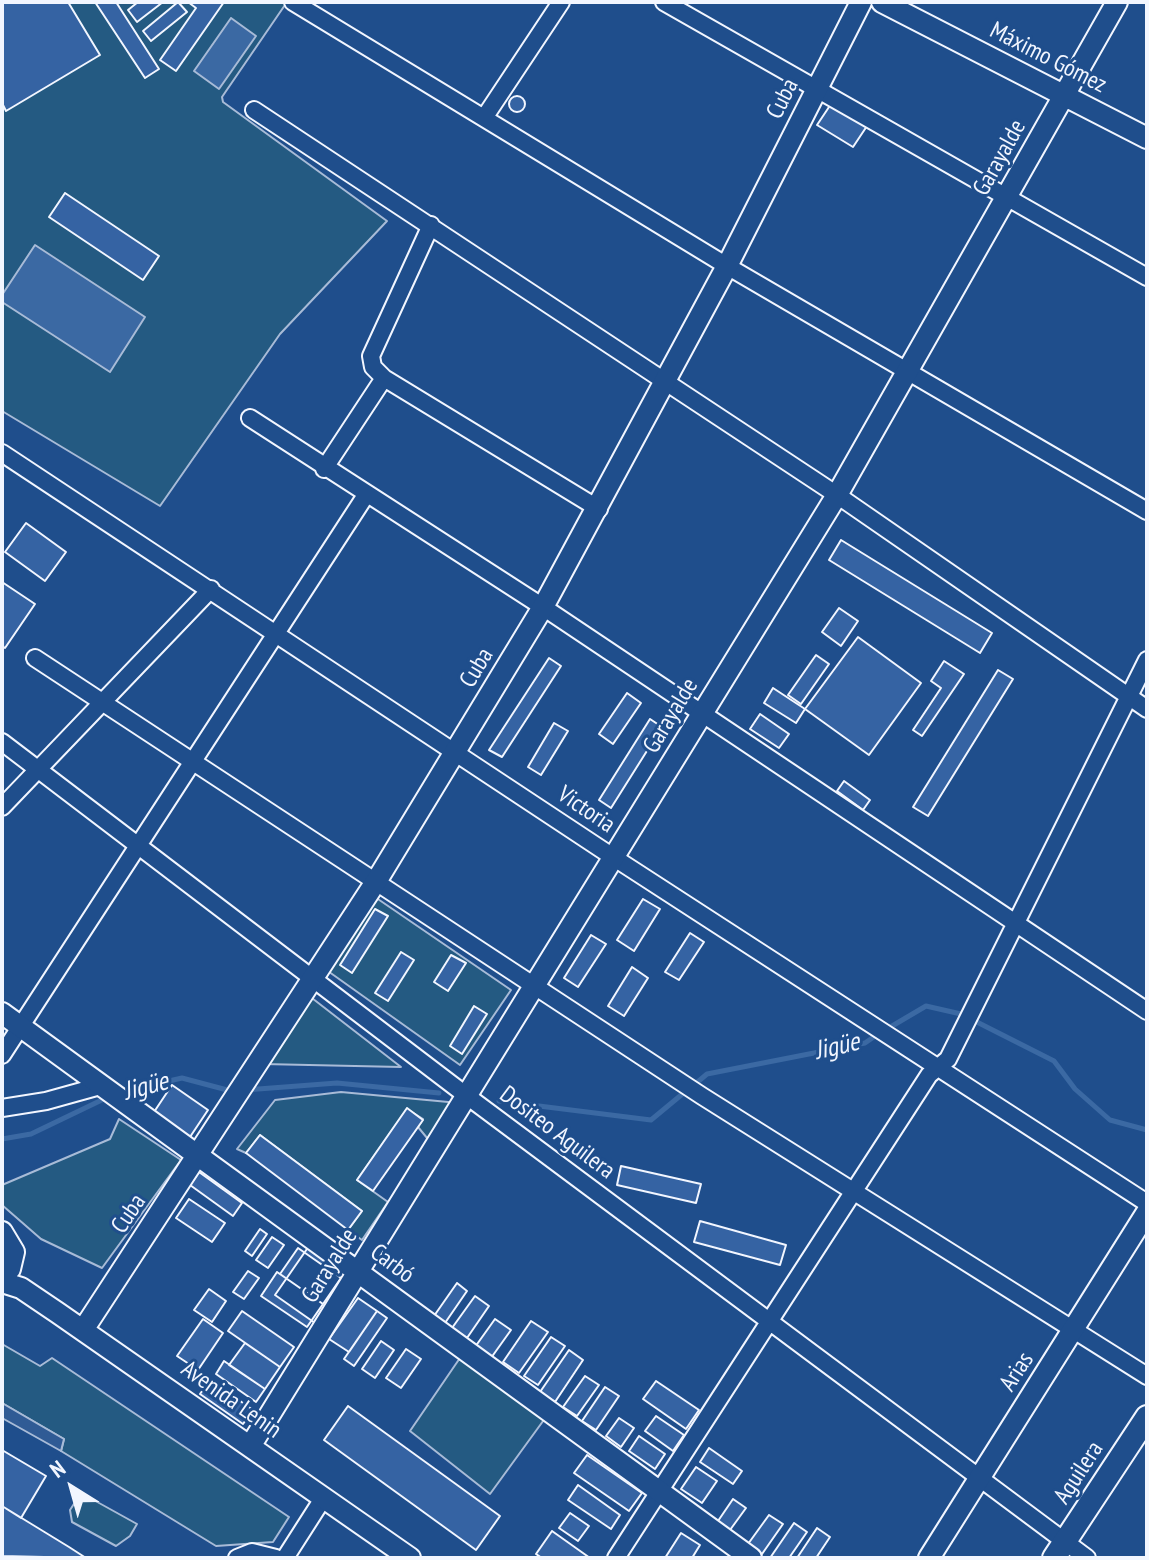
<!DOCTYPE html>
<meta charset="utf-8">
<style>
body{margin:0}
#map{position:relative;width:1149px;height:1560px;overflow:hidden;background:#1f4e8c;font-family:"PT Sans Narrow",sans-serif}
canvas{display:block}
.frame{position:absolute;inset:0;border:4px solid #f2f6ff;pointer-events:none}
.north{position:absolute;left:32px;top:1448px;width:80px;height:80px;-webkit-text-stroke:6px #1f4e8c;paint-order:stroke;rotate:323deg;font-size:22px;font-weight:700;line-height:32px;text-align:center;color:#f2f6ff}
.north::after{content:'';display:block;margin:auto;width:28px;height:36px;background:#f2f6ff;clip-path:polygon(50% 0,100% 100%,50% 72%,0 100%)}
</style>
<div id="map">
<canvas width="1149" height="1560"></canvas>
<div class="frame"></div>
<div class="north">N</div>
</div>
<script>
const context = document.querySelector('canvas').getContext('2d');
context.lineJoin = 'round';
function fillPath(path, color) { context.fillStyle = color; context.fill(path, 'evenodd'); }
const shape = rows => new Path2D(rows.map(r => 'M' + r).join(''));
function trace(path, color, width, dash) { context.strokeStyle = color; context.lineWidth = width; context.lineCap = dash ? 'butt' : 'round'; context.setLineDash(dash || []); context.stroke(path); }
function drawText(font, color, halo, rows, align = 'center') {
  context.font = font + ' "PT Sans Narrow",sans-serif'; context.lineWidth = 6; context.setLineDash([]); context.textBaseline = 'middle'; context.strokeStyle = halo; context.fillStyle = color; for (const [text, x, y, turn = 0] of rows) {
    context.save(); context.translate(x, y); context.rotate((+turn || 0) * Math.PI / 180); context.textAlign = isNaN(turn) ? turn : align; if (halo) context.strokeText(text, 0, 0); context.fillText(text, 0, 0); context.restore();
  }
}
const green = shape([
 [2,2,287,2,222,97,223,102,387,221,280,334,160,506,2,411,2,2],
 [372,895,511,990,460,1065,325,969,372,895],
 [308,995,401,1067,263,1064,308,995],
 [341,1092,459,1103,432,1144,418,1127,423,1119,407,1109,357,1180,388,1202,362,1240,348,1230,362,1211,260,1135,246,1153,237,1149,275,1100,341,1092],
 [119,1119,181,1160,102,1268,41,1239,2,1205,2,1185,110,1139,119,1119],
 [2,1344,40,1366,52,1358,289,1517,273,1542,216,1546,61,1451,64,1439,2,1403,2,1344],
 [462,1355,546,1417,490,1494,410,1431,462,1355],
 [81,1493,137,1524,130,1536,116,1546,72,1522,70,1510,81,1493]
]);
fillPath(green, '#245a82');
trace(green, '#a8bbd7', 2);
const parking = shape([
 [2,1403,64,1439,61,1451,2,1418,2,1403]
]);
fillPath(parking, '#305b95');
trace(parking, '#a8bbd7', 2);
const water = shape([
 [231,18,256,36,219,89,194,71,231,18],
 [35,245,145,317,110,372,2,302,2,295,35,245]
]);
fillPath(water, '#3b69a3');
trace(water, '#a8bbd7', 2);
trace(shape([
 [887,1029,926,1006,961,1014,1054,1061,1075,1089,1110,1120,1147,1130],
 [694,1085,707,1074,865,1043,878,1034],
 [245,1090,337,1083,439,1093],
 [121,1092,182,1078,231,1091],
 [499,1101,651,1120,686,1091],
 [2,1139,31,1134,108,1097]
]), '#3b69a3', 5);
const building = shape([
 [2,2,68,2,100,55,6,111,2,103,2,2],
 [95,2,116,2,159,69,145,78,95,2],
 [138,2,163,2,137,22,128,10,138,2],
 [178,2,187,12,151,41,143,31,178,2],
 [188,2,224,2,176,71,160,60,196,8,188,2],
 '509 104a8 8 0 1 1 16 0a8 8 0 1 1-16 0Z',
 [831,104,867,126,853,147,817,125,831,104],
 [65,193,159,256,143,280,49,217,65,193],
 [26,523,66,552,45,581,5,552,26,523],
 [841,540,992,633,980,653,829,560,841,540],
 [2,582,35,604,5,648,2,646,2,582],
 [839,608,858,621,841,646,822,632,839,608],
 [858,637,921,683,869,755,805,709,858,637],
 [816,655,829,664,801,704,788,695,816,655],
 [549,658,561,666,502,757,489,750,549,658],
 [944,661,964,674,922,736,913,730,941,688,931,681,944,661],
 [998,670,1013,679,928,816,913,807,998,670],
 [773,688,805,709,796,723,764,703,773,688],
 [627,693,641,703,613,744,599,734,627,693],
 [760,714,789,734,779,748,750,729,760,714],
 [650,719,662,727,611,808,599,800,650,719],
 [554,723,568,731,541,775,528,767,554,723],
 [844,781,870,800,863,810,837,791,844,781],
 [643,899,660,909,634,951,617,940,643,899],
 [375,909,388,916,352,973,340,965,375,909],
 [690,933,704,942,679,980,665,972,690,933],
 [591,935,606,944,578,987,564,978,591,935],
 [401,952,414,960,388,1001,375,993,401,952],
 [451,955,466,963,448,991,434,982,451,955],
 [632,967,648,978,624,1016,608,1006,632,967],
 [474,1006,487,1014,462,1054,450,1046,474,1006],
 [172,1085,208,1110,190,1137,154,1112,172,1085],
 [407,1108,423,1120,373,1191,357,1180,407,1108],
 [260,1135,362,1211,348,1230,246,1153,260,1135],
 [621,1166,701,1184,696,1203,617,1185,621,1166],
 [199,1172,242,1203,233,1216,190,1185,199,1172],
 [189,1199,225,1223,212,1242,176,1218,189,1199],
 [700,1221,786,1245,780,1265,694,1242,700,1221],
 [260,1229,267,1234,252,1256,245,1251,260,1229],
 [272,1237,284,1245,268,1268,256,1260,272,1237],
 [309,1246,349,1274,315,1323,275,1295,309,1246],
 [298,1248,341,1278,323,1304,280,1274,298,1248],
 [248,1271,259,1278,244,1299,233,1292,248,1271],
 [277,1272,323,1304,307,1327,261,1296,277,1272],
 [457,1283,467,1291,445,1323,434,1316,457,1283],
 [209,1289,226,1301,212,1322,194,1310,209,1289],
 [475,1296,489,1306,467,1338,452,1328,475,1296],
 [358,1298,377,1311,349,1352,329,1339,358,1298],
 [242,1311,294,1347,280,1367,228,1331,242,1311],
 [377,1311,387,1318,354,1366,344,1359,377,1311],
 [203,1319,223,1333,198,1370,177,1356,203,1319],
 [495,1319,511,1330,491,1358,475,1347,495,1319],
 [531,1321,548,1332,519,1373,503,1362,531,1321],
 [551,1337,565,1346,538,1385,524,1376,551,1337],
 [381,1341,394,1350,375,1378,362,1369,381,1341],
 [245,1343,280,1367,265,1389,229,1365,245,1343],
 [406,1349,421,1359,401,1388,386,1378,406,1349],
 [569,1350,583,1360,555,1402,540,1392,569,1350],
 [224,1361,265,1389,256,1402,216,1374,224,1361],
 [585,1376,599,1385,577,1416,563,1407,585,1376],
 [210,1380,253,1410,243,1424,200,1394,210,1380],
 [656,1381,699,1410,686,1429,643,1399,656,1381],
 [605,1387,619,1396,596,1430,582,1421,605,1387],
 [348,1406,500,1516,476,1550,324,1440,348,1406],
 [656,1416,684,1435,673,1451,645,1431,656,1416],
 [619,1418,634,1428,621,1447,606,1436,619,1418],
 [639,1436,665,1454,655,1469,629,1451,639,1436],
 [709,1448,742,1471,733,1484,700,1462,709,1448],
 [2,1450,46,1476,21,1518,2,1506,2,1450],
 [587,1455,642,1493,629,1511,574,1473,587,1455],
 [696,1467,717,1481,702,1503,681,1489,696,1467],
 [578,1485,620,1515,611,1529,568,1500,578,1485],
 [733,1499,746,1508,730,1530,718,1521,733,1499],
 [2,1506,69,1547,86,1558,2,1556,2,1506],
 [570,1513,589,1526,578,1541,559,1528,570,1513],
 [769,1515,783,1524,762,1554,748,1544,769,1515],
 [794,1523,807,1532,789,1558,770,1558,794,1523],
 [817,1528,830,1537,816,1558,797,1558,817,1528],
 [552,1531,590,1558,542,1558,536,1554,552,1531],
 [681,1533,700,1545,692,1558,665,1558,681,1533]
]);
fillPath(building, '#3563a3');
trace(building, '#f2f6ff', 2);
const minor = shape([
 [293,2,727,266,1147,511],
 [664,2,1147,277],
 [254,110,837,495,1147,709],
 [484,118,561,2],
 [384,378,599,509],
 [250,418,543,607,1147,1011],
 [2,453,613,857,1147,1203],
 [324,469,384,378,373,367,371,356,431,225],
 [35,658,702,1096,1147,1376],
 [2,742,467,1096,1087,1558],
 [2,807,211,589],
 [2,1055,366,495],
 [2,1108,46,1101,100,1086],
 [237,1558,252,1552,276,1558],
 [285,1558,324,1497],
 [616,1558,929,1075,948,1059,1147,660]
]);
const tertiary = shape([
 [882,2,1147,138],
 [2,1013,751,1558],
 [2,1232,14,1252,10,1269,2,1277],
 [2,1282,21,1288,58,1313,410,1558],
 [83,1330,377,880,543,607,727,266,861,2],
 [251,1445,837,495,1117,2],
 [929,1558,1147,1212]
]);
const secondary = shape([
 [1054,1558,1147,1417]
]);
trace(minor, '#f2f6ff', 20);
trace(tertiary, '#f2f6ff', 24);
trace(secondary, '#f2f6ff', 26);
trace(minor, '#1f4e8c', 16);
trace(tertiary, '#1f4e8c', 20);
trace(secondary, '#1f4e8c', 22);
drawText('24px', '#f2f6ff', '#1f4e8c', [
 ["Máximo Gómez",1048,58,27],
 ["Cuba",783,99,-63],
 ["Garayalde",1000,158,-61],
 ["Cuba",477,668,-59],
 ["Garayalde",671,716,-59],
 ["Victoria",586,810,34],
 ["Dositeo Aguilera",557,1133,37],
 ["Cuba",129,1214,-56],
 ["Carbó",392,1264,37],
 ["Garayalde",330,1266,-58],
 ["Arias",1017,1372,-57],
 ["Avenida Lenin",231,1400,35],
 ["Aguilera",1079,1473,-57]
]);
drawText('italic 26px', '#f2f6ff', '#1f4e8c', [
 ["Jigüe",837,1047,-13],
 ["Jigüe",146,1087,-15]
]);
</script>
